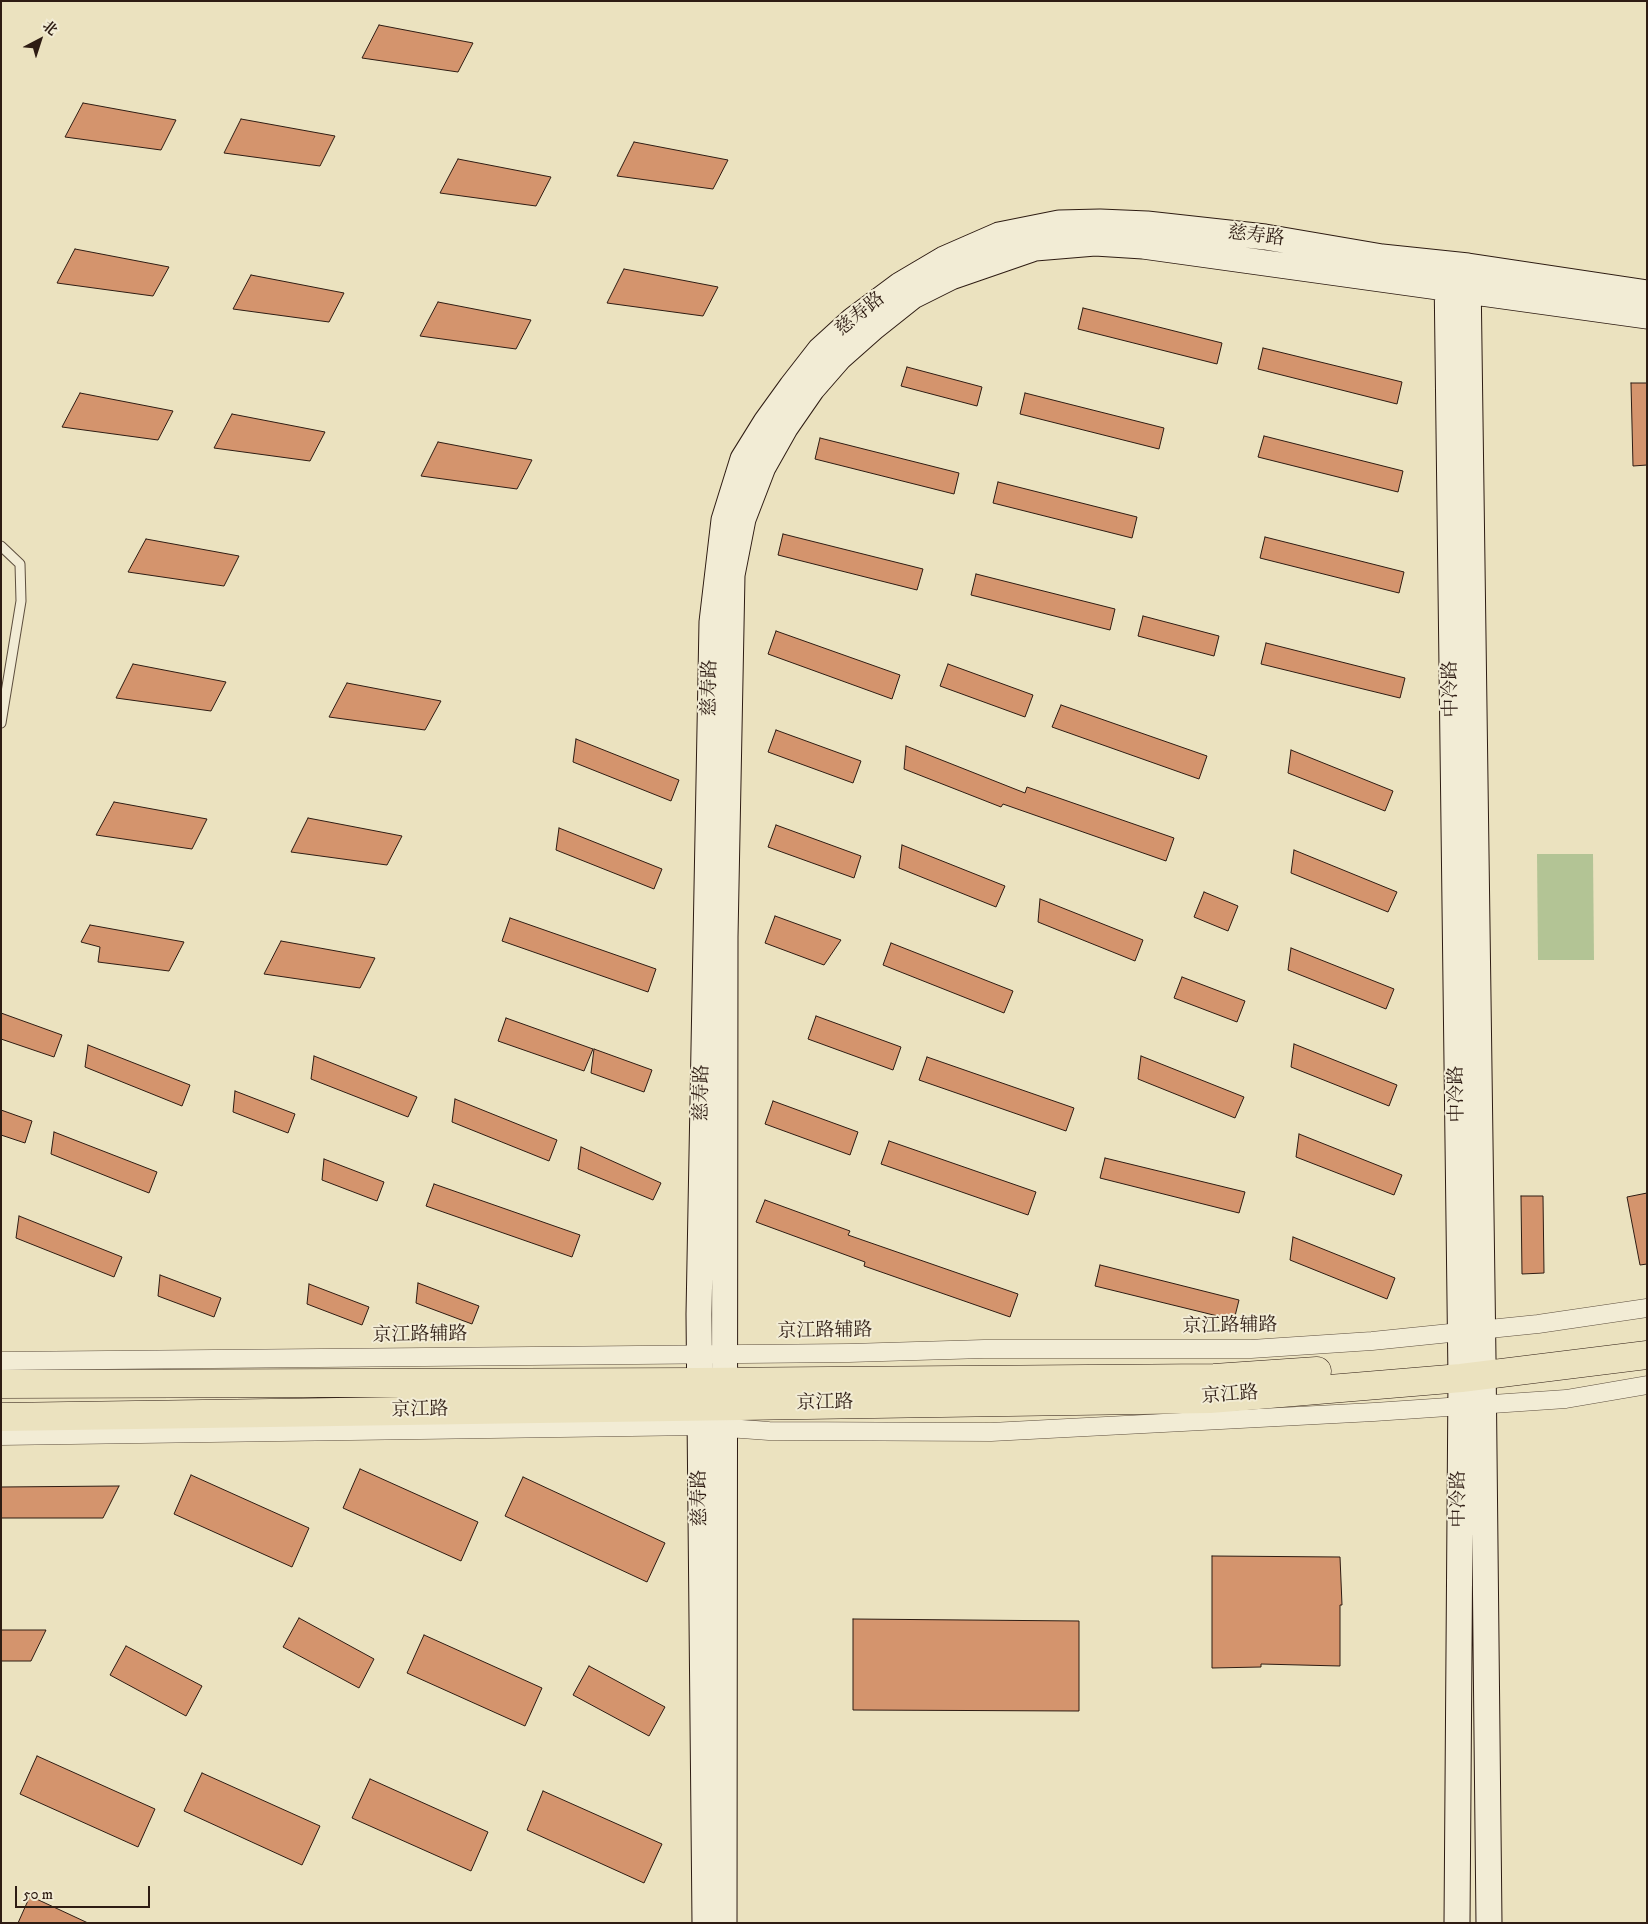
<!DOCTYPE html>
<meta charset="utf-8">
<style>
body{margin:0}
#map{position:relative;width:1648px;height:1924px;overflow:hidden;background:#ebe2bf;font-family:"IM FELL DW Pica","Noto Serif SC",serif}
canvas{display:block}
.frame{position:absolute;inset:0;border:2px solid #2e1c13;pointer-events:none}
.north{position:absolute;left:15px;top:15px;width:50px;height:50px;-webkit-text-stroke:4px #f2ecd5;paint-order:stroke;rotate:40deg;font-size:14px;font-weight:700;line-height:20px;text-align:center;color:#2e1c13}
.north::after{content:'';display:block;margin:auto;width:18px;height:22px;background:#2e1c13;clip-path:polygon(50% 0,100% 100%,50% 72%,0 100%)}
.scale{position:absolute;left:15px;top:1886px;width:135px;height:22px;box-sizing:border-box;border:2px solid #2e1c13;border-top:0;padding-left:6px;font-size:15px;line-height:18px;white-space:nowrap;color:#2e1c13;-webkit-text-stroke:4px #f2ecd5;paint-order:stroke}
</style>
<div id="map">
<canvas width="1648" height="1924"></canvas>
<div class="frame"></div>
<div class="north">北</div>
<div class="scale">50 m</div>
</div>
<script>
const context = document.querySelector('canvas').getContext('2d');
context.lineJoin = 'round';
function fillPath(path, color) { context.fillStyle = color; context.fill(path, 'evenodd'); }
const shape = rows => new Path2D(rows.map(r => 'M' + r).join(''));
function trace(path, color, width, dash) { context.strokeStyle = color; context.lineWidth = width; context.lineCap = dash ? 'butt' : 'round'; context.setLineDash(dash || []); context.stroke(path); }
function drawText(font, color, halo, rows, align = 'center') {
  context.font = font + ' "IM FELL DW Pica","Noto Serif SC",serif'; context.lineWidth = 4; context.setLineDash([]); context.textBaseline = 'middle'; context.strokeStyle = halo; context.fillStyle = color; for (const [text, x, y, turn = 0] of rows) {
    context.save(); context.translate(x, y); context.rotate((+turn || 0) * Math.PI / 180); context.textAlign = isNaN(turn) ? turn : align; if (halo) context.strokeText(text, 0, 0); context.fillText(text, 0, 0); context.restore();
  }
}
fillPath(shape([
 [1537,854,1593,854,1594,960,1538,960]
]), '#b3c495');
const building = shape([
 [379,25,473,43,458,72,362,58,379,25],
 [83,103,176,120,161,150,65,137,83,103],
 [241,119,335,136,320,166,224,153,241,119],
 [634,142,728,160,713,189,617,176,634,142],
 [458,159,551,177,536,206,440,193,458,159],
 [75,249,169,267,153,296,57,283,75,249],
 [624,269,718,287,703,316,607,303,624,269],
 [251,275,344,293,329,322,233,309,251,275],
 [438,302,531,320,516,349,420,336,438,302],
 [1083,308,1222,343,1217,364,1078,329,1083,308],
 [1263,348,1402,382,1397,404,1258,369,1263,348],
 [907,367,982,387,977,406,901,386,907,367],
 [1631,383,1647,383,1647,465,1633,466,1631,383],
 [80,393,173,411,158,440,62,427,80,393],
 [1025,393,1164,428,1159,449,1020,414,1025,393],
 [232,414,325,432,310,461,214,448,232,414],
 [1264,436,1403,471,1398,492,1258,457,1264,436],
 [820,438,959,473,954,494,815,459,820,438],
 [438,442,532,460,517,489,421,476,438,442],
 [998,482,1137,517,1132,538,993,503,998,482],
 [783,534,923,569,917,590,778,555,783,534],
 [1265,537,1404,572,1399,593,1260,558,1265,537],
 [146,539,239,556,224,586,128,572,146,539],
 [976,574,1115,609,1110,630,971,595,976,574],
 [1143,616,1219,636,1214,656,1138,636,1143,616],
 [776,631,900,675,892,699,768,654,776,631],
 [1266,643,1405,678,1400,698,1261,664,1266,643],
 [133,664,226,682,211,711,116,698,133,664],
 [948,664,1033,695,1025,717,940,686,948,664],
 [347,683,441,701,425,730,329,717,347,683],
 [1061,705,1207,756,1199,779,1052,727,1061,705],
 [776,730,861,761,853,783,768,752,776,730],
 [576,739,679,780,671,801,573,762,576,739],
 [906,746,1025,793,1027,787,1174,838,1166,861,1003,804,1001,807,904,769,906,746],
 [1291,750,1393,791,1385,811,1288,773,1291,750],
 [114,802,207,819,192,849,96,835,114,802],
 [308,818,402,836,387,865,291,852,308,818],
 [776,825,861,856,854,878,768,847,776,825],
 [559,828,662,869,654,889,556,850,559,828],
 [902,845,1005,886,996,907,899,868,902,845],
 [1294,850,1397,892,1388,912,1291,873,1294,850],
 [1204,892,1238,906,1228,931,1194,917,1204,892],
 [1040,899,1143,940,1135,961,1038,922,1040,899],
 [775,916,841,940,824,965,765,943,775,916],
 [510,918,656,969,648,992,502,941,510,918],
 [90,925,184,942,169,971,98,962,100,947,81,942,90,925],
 [281,941,375,958,360,988,264,974,281,941],
 [891,943,1013,991,1004,1013,883,965,891,943],
 [1291,948,1394,989,1386,1009,1288,970,1291,948],
 [1182,977,1245,1001,1237,1022,1174,998,1182,977],
 [1,1013,62,1035,54,1057,1,1039,1,1013],
 [816,1016,901,1047,893,1070,808,1039,816,1016],
 [506,1018,593,1049,584,1071,498,1041,506,1018],
 [1294,1044,1397,1085,1389,1106,1291,1067,1294,1044],
 [88,1045,190,1085,182,1106,85,1067,88,1045],
 [594,1049,652,1070,644,1092,591,1073,594,1049],
 [314,1056,417,1097,408,1117,311,1079,314,1056],
 [1141,1056,1244,1097,1235,1118,1138,1079,1141,1056],
 [927,1057,1074,1108,1066,1131,919,1080,927,1057],
 [235,1091,295,1114,288,1133,233,1112,235,1091],
 [455,1099,557,1140,549,1161,452,1122,455,1099],
 [773,1101,858,1132,850,1155,765,1124,773,1101],
 [1,1110,32,1121,25,1143,1,1135,1,1110],
 [54,1132,157,1172,149,1193,51,1154,54,1132],
 [1299,1134,1402,1175,1394,1195,1296,1157,1299,1134],
 [889,1141,1036,1192,1028,1215,881,1164,889,1141],
 [581,1147,661,1183,653,1200,578,1169,581,1147],
 [1105,1158,1245,1192,1239,1213,1100,1178,1105,1158],
 [324,1159,384,1182,377,1201,322,1180,324,1159],
 [434,1184,580,1235,572,1257,426,1206,434,1184],
 [1647,1193,1647,1264,1640,1265,1627,1197,1647,1193],
 [1521,1196,1543,1196,1544,1273,1522,1274,1521,1196],
 [765,1200,850,1231,848,1235,1018,1294,1010,1317,864,1266,865,1262,756,1222,765,1200],
 [19,1216,122,1257,114,1277,16,1238,19,1216],
 [1293,1237,1395,1278,1387,1299,1290,1260,1293,1237],
 [1100,1265,1239,1300,1234,1320,1095,1286,1100,1265],
 [160,1275,221,1298,214,1317,158,1296,160,1275],
 [418,1283,479,1306,472,1324,416,1303,418,1283],
 [309,1284,369,1307,362,1325,307,1304,309,1284],
 [360,1469,478,1522,461,1561,343,1508,360,1469],
 [191,1475,309,1528,292,1567,174,1514,191,1475],
 [523,1477,665,1543,647,1582,505,1516,523,1477],
 [119,1486,103,1518,1,1518,1,1487,119,1486],
 [1212,1556,1340,1557,1342,1605,1340,1605,1340,1666,1261,1664,1261,1667,1212,1668,1212,1556],
 [299,1618,374,1659,359,1688,283,1647,299,1618],
 [853,1619,1079,1621,1079,1711,853,1710,853,1619],
 [1,1630,46,1630,31,1661,1,1661,1,1630],
 [424,1635,542,1688,525,1726,407,1673,424,1635],
 [126,1646,202,1686,186,1716,110,1675,126,1646],
 [589,1666,665,1707,649,1736,573,1695,589,1666],
 [37,1756,155,1809,138,1847,20,1794,37,1756],
 [202,1773,320,1826,302,1865,184,1811,202,1773],
 [370,1779,488,1832,471,1871,352,1818,370,1779],
 [543,1791,662,1844,644,1883,527,1830,543,1791],
 [30,1896,88,1923,18,1923,30,1896]
]);
fillPath(building, '#d4946d');
trace(building, '#2e1c13', 1);
const lane = shape([
 [1,546,20,564,21,601,1,723]
]);
const street = shape([
 [1,1361,849,1353,984,1349,1251,1349,1372,1341,1538,1324,1647,1308],
 [1,1436,700,1426,769,1431,991,1432,1374,1412,1566,1399,1647,1385]
]);
const secondary = shape([
 [1447,272,1461,1378,1457,1923],
 [1468,275,1483,1358,1489,1923],
 [705,1923,699,1314,712,622,724,520,743,459,766,422,792,386,820,350,853,320,900,285,944,259,999,235,1059,223,1100,222,1147,224,1265,237,1382,257,1468,266,1647,293],
 [724,1923,725,937,732,575,743,519,763,467,785,428,812,389,839,358,874,327,913,296,951,277,1035,248,1095,243,1143,246,1647,316]
]);
const primary = shape([
 [1,1384,699,1382,1214,1378,1317,1371],
 [1,1417,1210,1399,1461,1378,1647,1355]
]);
trace(lane, '#5d4e3e', 11);
trace(street, '#5d4e3e', 19);
trace(secondary, '#2e1c13', 27);
trace(primary, '#2e1c13', 29);
trace(lane, '#f2ecd5', 9);
trace(street, '#f2ecd5', 18);
trace(secondary, '#f2ecd5', 25);
trace(primary, '#ebe2bf', 28);
drawText('19px', '#2e1c13', '#f2ecd5', [
 ["慈寿路",1256,237,7],
 ["慈寿路",861,315,-39],
 ["慈寿路",711,688,-89],
 ["中冷路",1452,689,-91],
 ["慈寿路",703,1093,-89],
 ["中冷路",1458,1094,-91],
 ["京江路辅路",1230,1327,-1],
 ["京江路辅路",825,1332,-1],
 ["京江路辅路",420,1336,-1],
 ["京江路",1230,1396,-4],
 ["京江路",825,1404,-1],
 ["京江路",420,1411,-1],
 ["慈寿路",701,1498,-91],
 ["中冷路",1460,1499,-90]
]);
</script>
